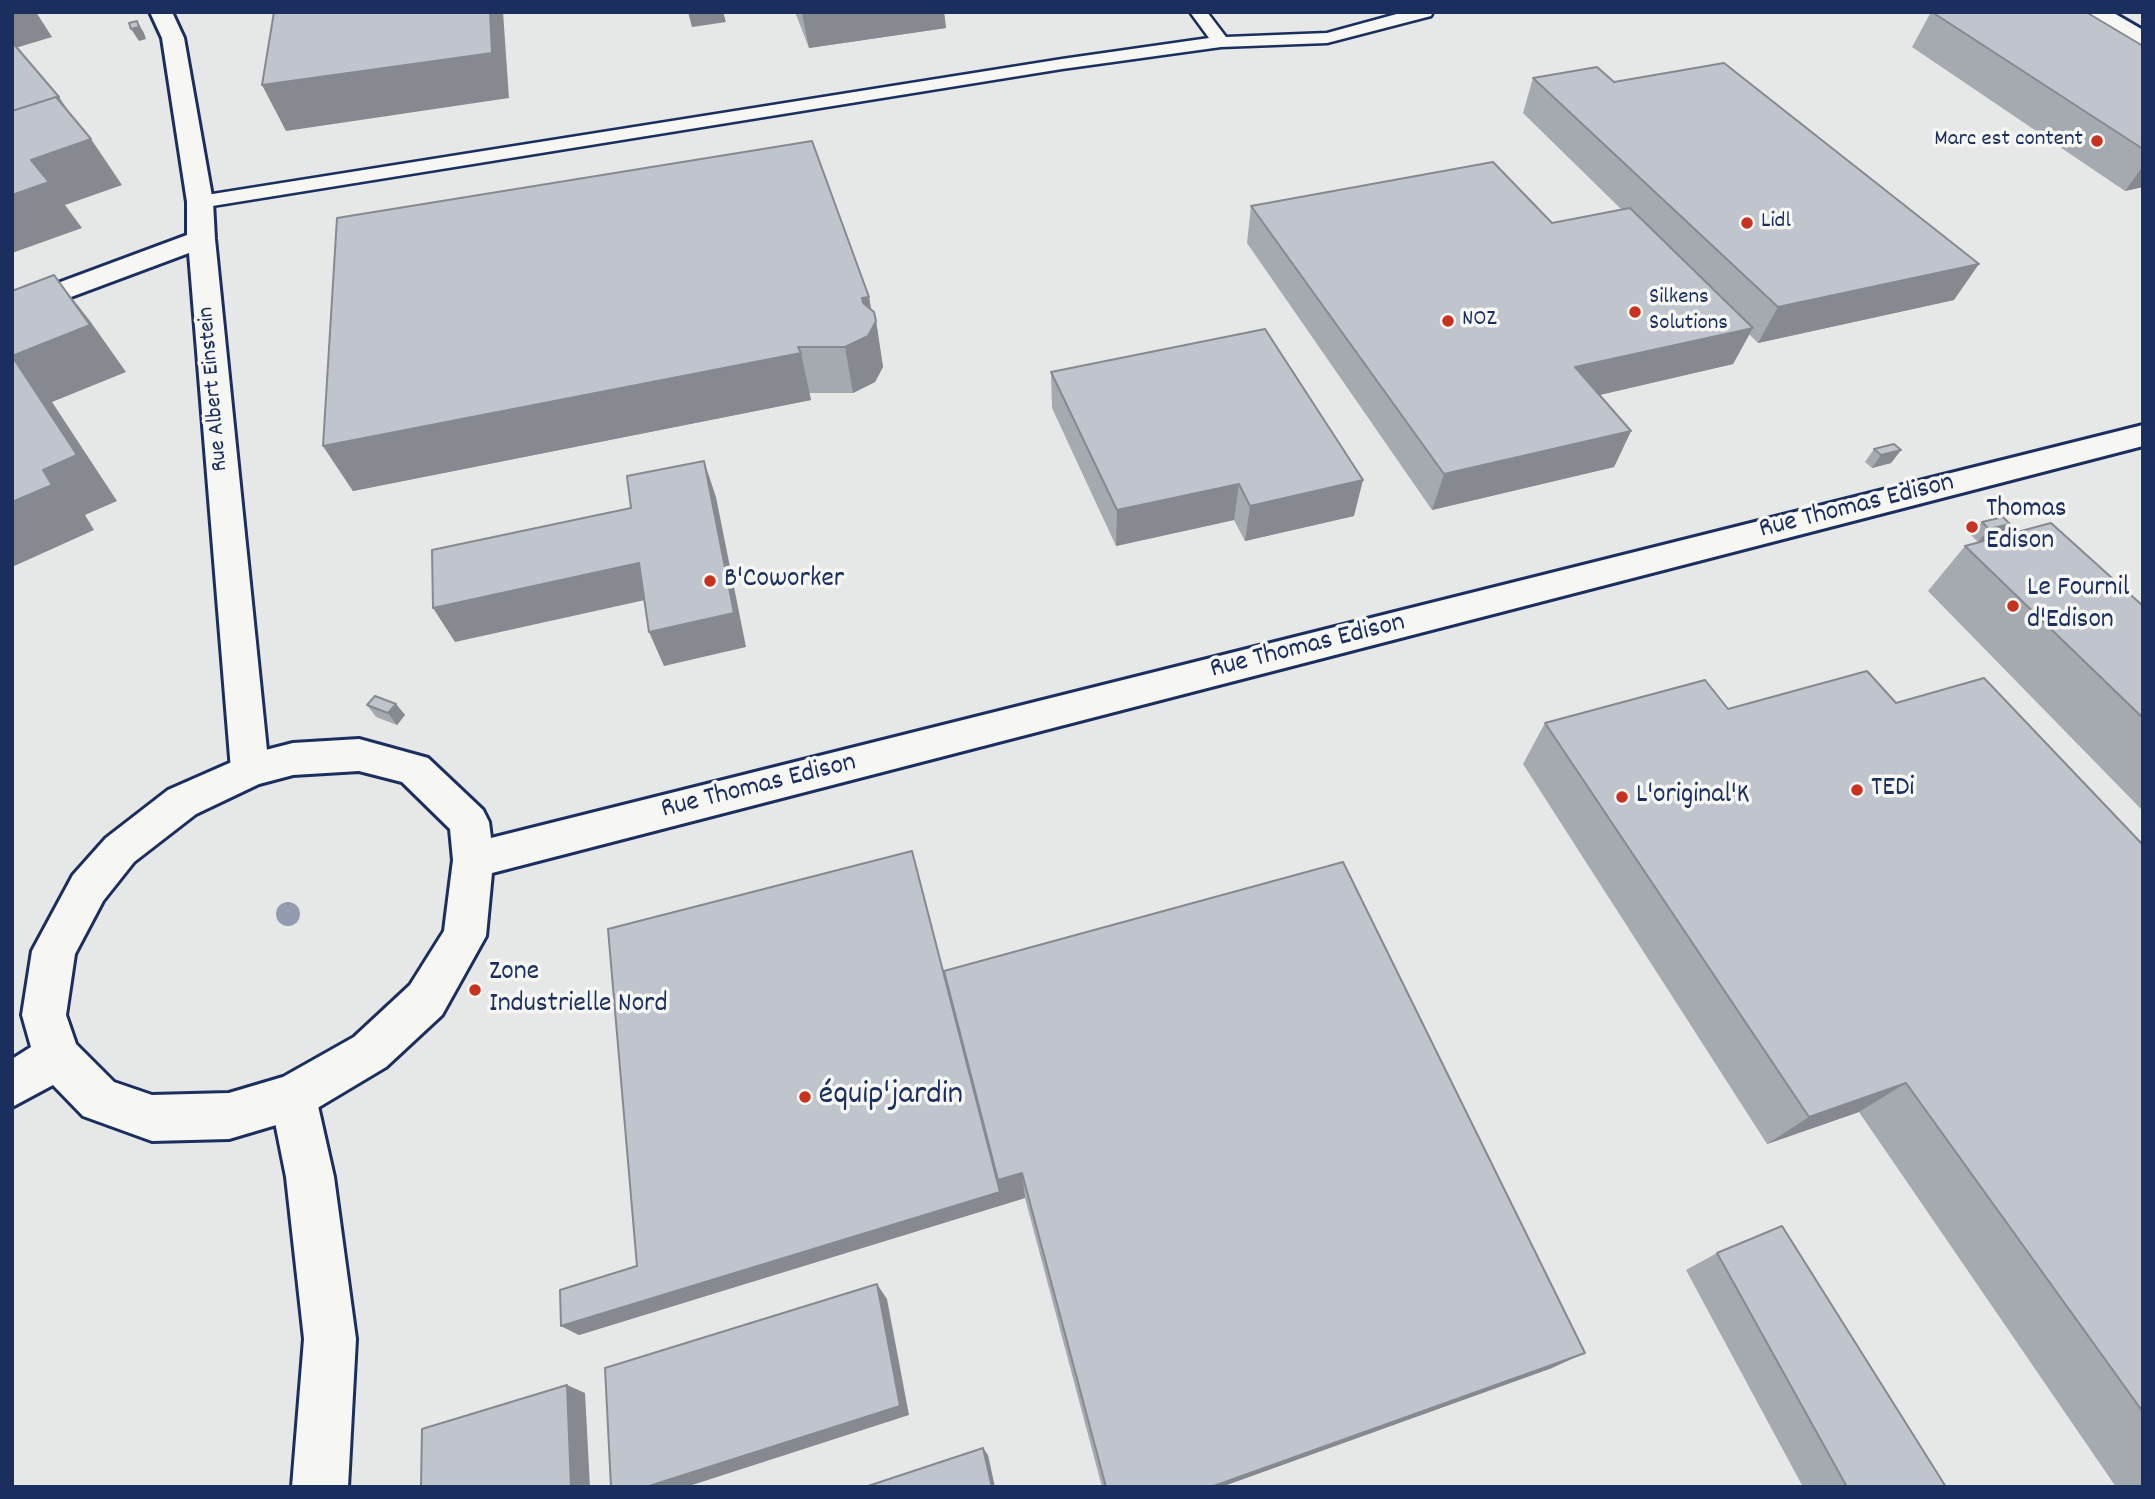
<!DOCTYPE html>
<meta charset="utf-8">
<style>
body{margin:0}
#map{position:relative;width:2155px;height:1499px;overflow:hidden;background:#f6f6f2;font-family:Dekko,sans-serif}
canvas{display:block}
.frame{position:absolute;inset:0;border:14px solid #1b2f5e;pointer-events:none}
</style>
<div id="map">
<canvas width="2155" height="1499"></canvas>
<div class="frame"></div>
</div>
<script>
const context = document.querySelector('canvas').getContext('2d');
context.lineJoin = 'round';
function fillPath(path, color) { context.fillStyle = color; context.fill(path, 'evenodd'); }
const shape = rows => new Path2D(rows.map(r => 'M' + r).join(''));
function trace(path, color, width, dash) { context.strokeStyle = color; context.lineWidth = width; context.lineCap = dash ? 'butt' : 'round'; context.setLineDash(dash || []); context.stroke(path); }
function drawText(font, color, halo, rows, align = 'center') {
  context.font = font + ' Dekko,sans-serif'; context.lineWidth = 7; context.setLineDash([]); context.textBaseline = 'middle'; context.strokeStyle = halo; context.fillStyle = color; for (const [text, x, y, turn = 0] of rows) {
    context.save(); context.translate(x, y); context.rotate((+turn || 0) * Math.PI / 180); context.textAlign = isNaN(turn) ? turn : align; if (halo) context.strokeText(text, 0, 0); context.fillText(text, 0, 0); context.restore();
  }
}
fillPath(shape([
 [12,12,2143,12,2143,1487,12,1487]
]), '#e6e7e7');
const service = shape([
 [1190,12,1207,12,1226,37,1327,33,1404,12,1433,12,1431,16,1327,43,1221,47,1062,69,200,208,193,206,190,202,193,198,200,196,1062,59,1209,38,1190,12]
]);
const minor = shape([
 [150,12,172,12,184,38,213,202,215,239,269,770,264,781,250,786,236,781,231,770,189,253,12,319,12,300,187,235,187,202,162,38,150,12],
 [293,1074,309,1081,316,1097,334,1177,356,1339,348,1487,292,1487,304,1339,286,1177,270,1097,277,1081,293,1074]
]);
const tertiary = shape([
 [2143,425,2143,446,492,873,486,936,442,1015,386,1067,309,1113,293,1120,229,1139,152,1141,83,1116,53,1085,12,1107,12,1059,31,1047,22,1015,32,951,73,875,106,838,168,790,250,754,293,743,359,739,428,758,483,810,489,822,491,838,2143,425],
 [359,771,402,782,450,829,453,860,444,931,410,985,354,1037,283,1077,229,1093,152,1095,114,1082,76,1044,66,1015,75,954,103,901,134,862,196,814,259,784,293,775,359,771]
]);
const primary = shape([
 [2085,12,2112,12,2143,30,2143,46,2088,17,2085,12]
]);
trace(service, '#1b2f5e', 5);
trace(minor, '#1b2f5e', 6);
trace(tertiary, '#1b2f5e', 6);
trace(primary, '#1b2f5e', 6);
fillPath(service, '#f6f6f2');
fillPath(minor, '#f6f6f2');
fillPath(tertiary, '#f6f6f2');
fillPath(primary, '#f6f6f2');
context.fillStyle = '#929bae';
for (const [x, y] of [
 [288,914]
]) { context.beginPath(); context.arc(x, y, 12, 0, 2 * Math.PI); context.fill(); }
fillPath(shape([
 [795,12,944,12,946,28,809,48],
 [1931,12,2143,46,2143,187,2125,191,1912,47],
 [1533,78,1614,82,1954,300,1758,343,1749,334,1733,364,1599,395,1631,431,1614,467,1432,510,1247,243,1251,206,1552,223,1621,209,1523,113],
 [869,297,871,310,876,321,883,367,875,382,853,393,809,393,811,400,353,491,323,446],
 [1051,372,1354,516,1245,541,1234,520,1116,546,1052,408],
 [1874,449,1901,450,1891,463,1872,468,1865,462],
 [1982,522,2010,524,1999,537,1978,542,1971,535],
 [1965,546,2143,606,2143,811,1928,591],
 [1896,703,2143,845,2143,1487,2116,1487,1859,1112,1767,1144,1523,764,1545,723,1728,709],
 [396,704,405,715,397,725,376,717,367,705],
 [949,994,1552,1368,1221,1487,1102,1487,1025,1198,579,1335,561,1326,637,1266],
 [1717,1253,1946,1487,1803,1487,1686,1270]
]), '#a5a9b0');
fillPath(shape([
 [12,12,36,12,52,37,12,49],
 [490,12,503,12,509,98,286,131,262,85],
 [688,12,723,12,726,22,692,27],
 [810,12,944,12,946,28,809,48,802,13],
 [137,21,144,33,146,39,139,41,131,29],
 [59,97,83,133,12,112],
 [91,139,122,185,65,205,82,228,12,253,12,195,31,160],
 [2143,166,2143,187,2125,191],
 [1979,264,1954,300,1758,343,1778,307],
 [54,275,90,321,126,372,52,402,117,501,85,515,94,530,12,567,12,502,43,470,12,356],
 [869,297,874,325,876,321,883,367,875,382,853,393,845,347,862,298],
 [1753,328,1733,364,1561,404,1575,367],
 [801,353,811,400,353,491,323,446],
 [1631,431,1614,467,1432,510,1444,474],
 [1901,450,1891,463,1872,468,1881,455],
 [704,461,716,497,746,647,664,666,649,632],
 [1363,480,1354,516,1245,541,1250,506],
 [1239,484,1234,520,1116,546,1117,510],
 [2010,524,1999,537,1978,542,1989,529],
 [639,563,654,598,455,642,433,608],
 [396,704,405,715,397,725,388,713],
 [1906,1083,1859,1112,1767,1144,1809,1117],
 [1022,1173,1025,1198,579,1335,561,1326,1000,1192,998,1180],
 [877,1284,887,1299,909,1415,686,1487,646,1487],
 [1585,1353,1552,1368,1221,1487,1211,1487],
 [567,1385,585,1393,590,1487,571,1487],
 [983,1448,988,1455,995,1487,992,1487]
]), '#868990');
const building = shape([
 [274,12,490,12,492,53,262,85,274,12],
 [1932,12,2086,12,2143,46,2143,149,1932,12],
 [137,21,139,27,131,29,129,23,137,21],
 [12,42,59,97,57,98,56,97,12,111,12,42],
 [1724,63,1979,264,1778,307,1533,78,1597,67,1614,82,1724,63],
 [56,97,91,139,31,160,49,182,12,195,12,111,56,97],
 [812,141,869,297,862,298,863,303,874,312,876,321,868,336,845,347,798,347,801,353,323,446,337,218,812,141],
 [1493,162,1552,223,1630,208,1753,328,1575,367,1631,431,1444,474,1251,206,1493,162],
 [54,275,90,325,12,356,77,455,43,470,52,485,12,502,12,291,54,275],
 [1265,329,1363,480,1250,506,1239,484,1117,510,1051,372,1265,329],
 [1894,444,1901,450,1881,455,1874,449,1894,444],
 [704,461,734,613,649,632,639,563,433,608,432,550,631,508,627,476,704,461],
 [2003,517,2010,524,1989,529,1982,522,2003,517],
 [2051,523,2143,606,2143,718,1965,546,2051,523],
 [1867,671,1896,703,1984,678,2143,845,2143,1412,1906,1083,1809,1117,1545,723,1705,680,1728,709,1867,671],
 [375,696,396,704,388,713,367,705,375,696],
 [912,851,1000,1192,561,1326,560,1290,637,1266,608,929,912,851],
 [1343,862,1585,1353,1211,1487,1106,1487,1022,1173,998,1180,944,971,1343,862],
 [1782,1226,1946,1487,1847,1487,1717,1253,1782,1226],
 [877,1284,900,1406,646,1487,611,1487,605,1368,877,1284],
 [567,1385,571,1487,421,1487,422,1429,567,1385],
 [983,1448,992,1487,865,1487,983,1448]
]);
fillPath(building, '#c0c4cd');
trace(building, '#868990', 2);
for (const [x, y, r, color] of [
 [2097,141,7,"#c8321e"],
 [1747,223,7,"#c8321e"],
 [1635,312,7,"#c8321e"],
 [1448,321,7,"#c8321e"],
 [1972,527,7,"#c8321e"],
 [710,581,7,"#c8321e"],
 [2013,606,7,"#c8321e"],
 [1857,790,7,"#c8321e"],
 [1622,797,7,"#c8321e"],
 [475,990,7,"#c8321e"],
 [805,1097,7,"#c8321e"]
]) { const dot = new Path2D(); dot.arc(x, y, r, 0, 2 * Math.PI); context.fillStyle = color; context.fill(dot); trace(dot, '#f6f6f2', 2.5); }
drawText('23px', '#1b2f5e', '#f6f6f2', [
 ["Marc est content",2083,141,"right"],
 ["Lidl",1761,223],
 ["Silkens",1649,299],
 ["Solutions",1649,325],
 ["NOZ",1462,321]
], 'left');
drawText('23px', '#1b2f5e', '#f6f6f2', [
 ["Rue Albert Einstein",215,389,-95]
]);
drawText('28px', '#1b2f5e', '#f6f6f2', [
 ["Rue Thomas Edison",1857,508,-14],
 ["Rue Thomas Edison",1308,648,-14],
 ["Rue Thomas Edison",759,788,-14]
]);
drawText('28px', '#1b2f5e', '#f6f6f2', [
 ["Thomas",1986,511],
 ["Edison",1986,543],
 ["B'Coworker",724,581],
 ["Le Fournil",2027,590],
 ["d'Edison",2027,622],
 ["TEDi",1871,790],
 ["L'original'K",1636,797],
 ["Zone",489,974],
 ["Industrielle Nord",489,1006]
], 'left');
drawText('33px', '#1b2f5e', '#f6f6f2', [
 ["équip'jardin",819,1097]
], 'left');
</script>
